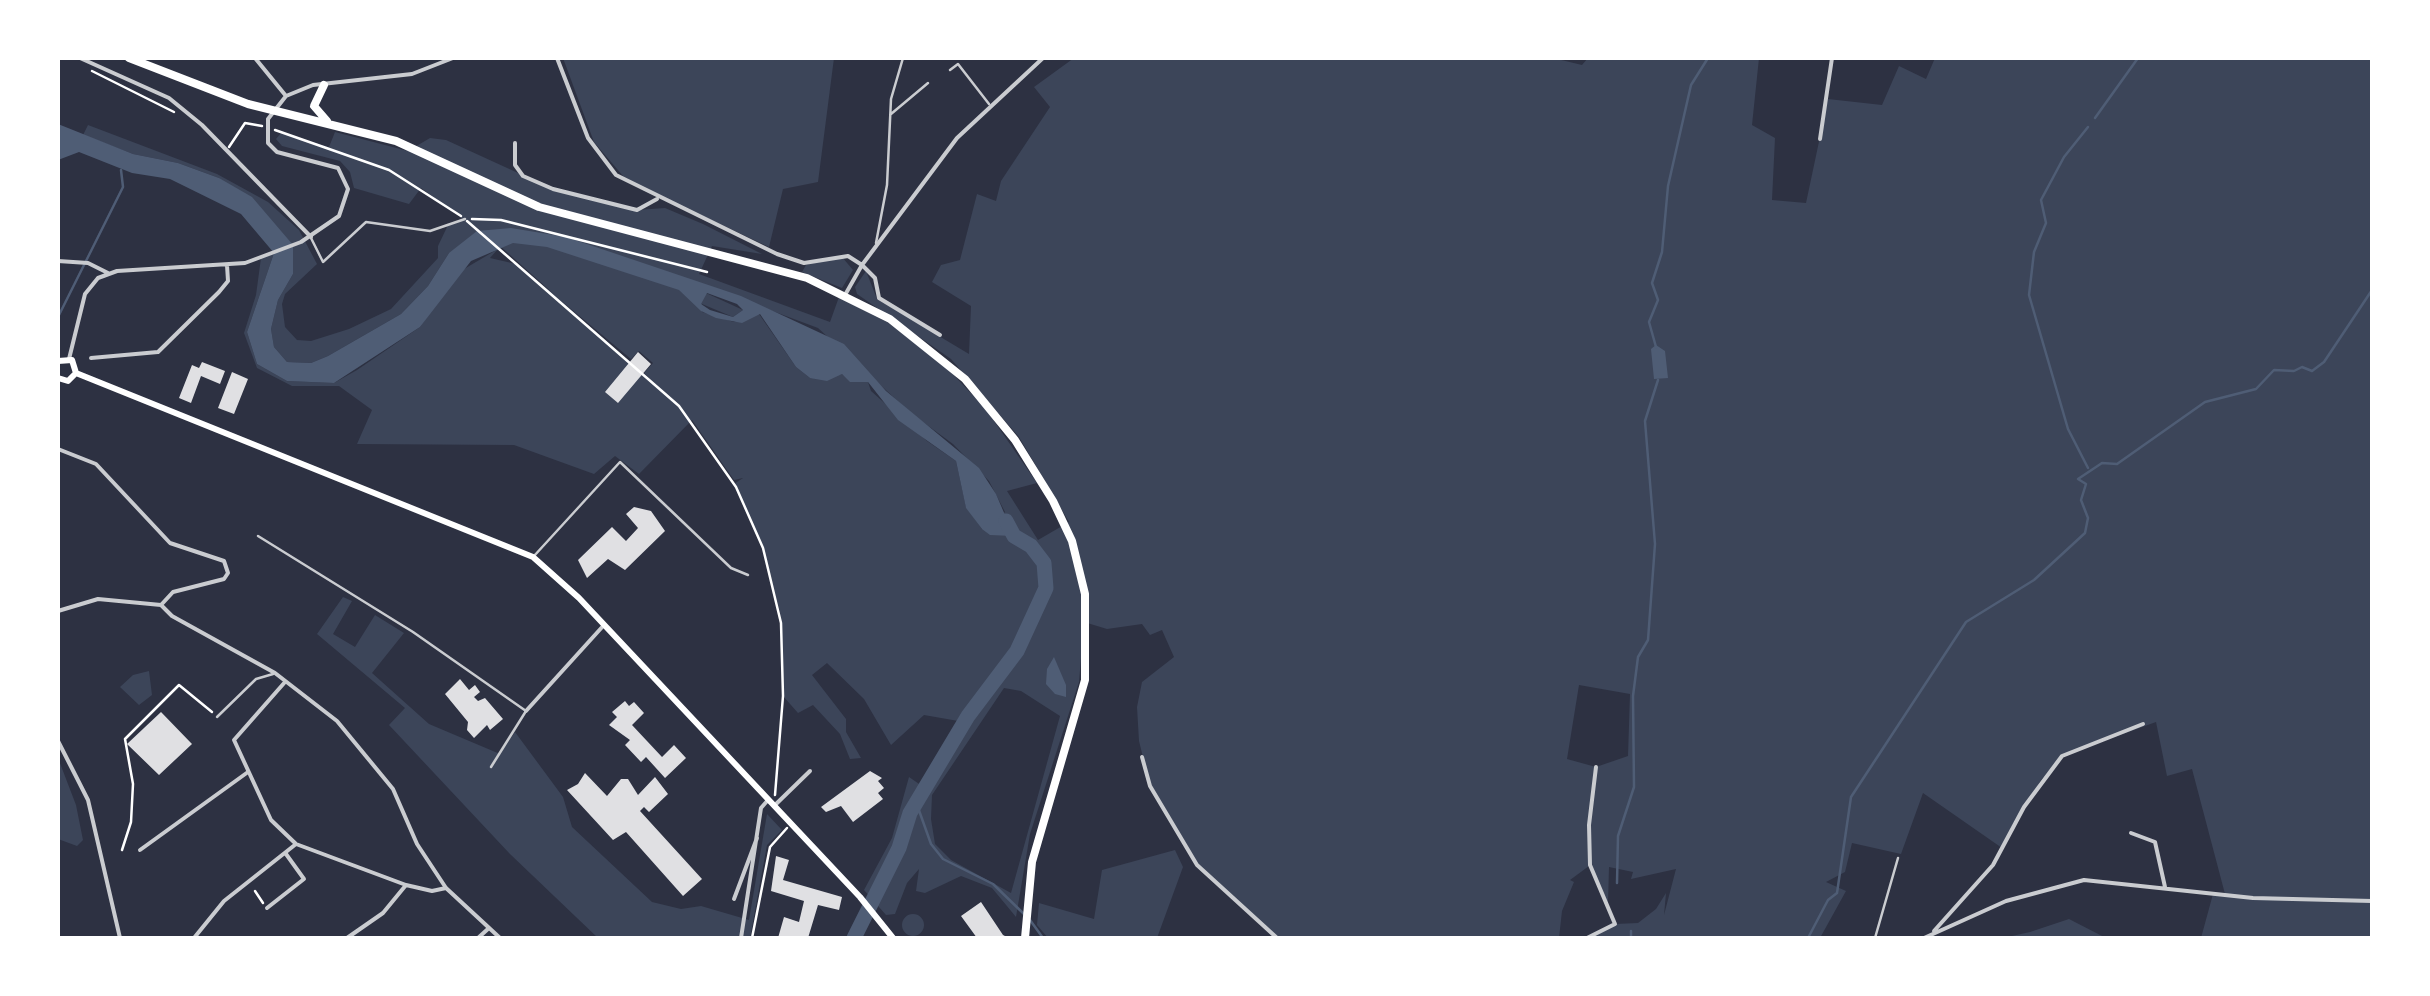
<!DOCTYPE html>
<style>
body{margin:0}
#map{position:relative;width:2430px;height:996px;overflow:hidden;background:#2d3142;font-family:"Fira Sans Condensed",sans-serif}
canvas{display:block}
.frame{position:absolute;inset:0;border:60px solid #fff;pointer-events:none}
</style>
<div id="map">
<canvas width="2430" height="996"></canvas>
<div class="frame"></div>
</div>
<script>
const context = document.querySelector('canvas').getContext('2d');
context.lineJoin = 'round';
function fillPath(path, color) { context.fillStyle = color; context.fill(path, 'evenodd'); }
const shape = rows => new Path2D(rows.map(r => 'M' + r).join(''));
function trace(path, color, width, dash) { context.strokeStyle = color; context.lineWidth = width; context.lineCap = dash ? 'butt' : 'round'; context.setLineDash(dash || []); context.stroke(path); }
fillPath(shape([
 [563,58,834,58,818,182,783,189,769,247,652,192,623,176,594,142],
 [1074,58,1553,58,1582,65,1588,58,1759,58,1752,125,1775,138,1772,200,1806,203,1828,99,1882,105,1899,66,1926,79,1935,58,2372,58,2372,938,2201,938,2213,894,2225,894,2192,769,2167,776,2156,722,2062,756,2041,780,2002,848,1923,793,1901,854,1852,843,1845,872,1826,882,1846,891,1820,938,1587,938,1615,924,1638,923,1656,909,1666,893,1664,915,1676,869,1631,879,1633,872,1609,867,1608,903,1589,866,1570,880,1574,882,1562,911,1559,938,1277,938,1197,865,1150,786,1139,741,1137,707,1142,682,1174,657,1162,630,1150,635,1142,624,1107,629,1084,622,1079,682,1030,834,1016,917,992,888,961,876,925,893,916,891,919,869,907,883,895,914,886,915,864,890,892,838,909,777,925,788,964,722,924,715,891,745,864,699,827,663,812,675,846,719,846,732,861,758,850,759,840,734,813,705,798,713,783,696,780,612,763,548,734,484,743,478,734,480,692,420,639,474,615,456,594,474,514,445,357,444,372,410,339,386,292,386,257,368,244,333,256,295,261,258,274,253,247,332,257,364,287,381,334,383,357,370,420,327,459,272,498,249,490,258,516,264,555,295,500,246,449,253,428,286,401,314,328,356,311,363,287,362,274,347,271,329,278,300,293,274,219,178,178,163,133,154,83,135,88,125,217,174,268,202,299,230,317,264,285,294,282,304,285,327,297,340,311,341,349,329,391,309,438,258,438,246,448,225,463,219,421,188,409,204,354,188,350,172,340,161,282,146,276,139,281,133,329,147,335,132,408,151,430,138,446,140,553,189,637,210,665,208,703,224,762,254,712,246,699,274,830,322,839,297,887,322,945,366,985,408,1037,483,1007,491,1038,540,1069,522,1019,437,951,359,857,294,855,287,866,271,877,299,969,354,971,306,932,282,941,265,960,260,977,194,996,201,1001,181,1050,107,1034,87],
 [700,284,818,328,912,414,953,444,989,481,1005,512,982,529,966,507,956,461,927,441,871,391,868,382,852,382,842,374,810,378,796,367,759,314,734,322,702,312,702,304,733,317,743,310,706,293,702,297],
 [559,299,631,359,639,351,653,363,644,373,670,398],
 [1579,685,1630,694,1628,756,1596,767,1567,759],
 [1004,688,1021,691,1060,716,1011,893,951,860,935,844,931,819,932,795],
 [834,257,842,257,853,270,842,288,802,272,806,265],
 [343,597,352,601,333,634,355,647,375,615,404,633,372,673,429,724,500,754,515,732,563,797,572,827,652,902,681,909,701,906,749,920,767,814,782,830,767,845,750,938,598,938,510,854,389,725,405,708,317,634],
 [149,671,152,695,139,705,120,687,133,675],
 [58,758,76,805,83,840,77,846,58,839],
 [1175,850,1183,867,1157,938,1048,938,1037,925,1039,903,1094,919,1102,870],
 '902 925a11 11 0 1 1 22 0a11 11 0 1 1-22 0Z',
 [2069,919,2106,938,2003,938,2030,932]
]), '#3c4559');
fillPath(shape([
 [58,124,133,154,178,163,219,178,252,197,293,245,293,274,278,300,271,329,274,347,287,362,311,363,328,356,401,314,428,286,449,253,477,231,511,228,566,237,741,296,844,344,886,391,979,468,996,494,1014,536,990,535,982,529,966,508,956,461,898,420,868,382,850,382,842,374,827,381,810,378,796,367,760,314,742,323,716,318,701,311,679,290,547,247,513,243,471,261,420,327,334,383,287,381,257,364,247,332,274,253,241,214,170,179,132,173,79,152,58,160],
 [707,293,737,304,743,310,733,317,710,310,701,304],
 [1656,345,1665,351,1668,378,1654,379,1651,349],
 [1054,657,1066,685,1066,697,1055,694,1046,684,1047,669]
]), '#4f5d75');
trace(shape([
 [2095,118,2138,58],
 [58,317,123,187,121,170],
 [1656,347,1649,322,1658,300,1652,283,1662,252,1668,186,1691,85,1708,58],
 [2088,468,2068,429,2029,295,2034,252,2046,223,2041,200,2064,157,2088,127],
 [916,802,931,844,943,859,993,884,1024,914],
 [1617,883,1618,836,1634,787,1633,696,1638,657,1648,640,1655,544,1645,421,1658,380],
 [1030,920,1043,938],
 [1631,931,1631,938],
 [1808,938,1828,900,1837,893,1851,797,1966,622,2034,580,2085,533,2088,518,2081,500,2086,484,2078,479,2102,463,2117,464,2205,402,2256,389,2274,370,2294,371,2302,367,2312,371,2324,362,2372,290]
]), '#4f5d75', 2.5);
trace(shape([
 [854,938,899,848,910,813,968,716,1017,651,1046,588,1044,563,1031,546,1014,536,1006,521]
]), '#4f5d75', 15);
fillPath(shape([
 [638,352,651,364,618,403,605,392],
 [202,362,225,371,220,384,201,376,191,403,179,398,192,365,199,368],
 [232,372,248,379,234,414,218,408],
 [634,507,651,511,665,531,625,570,608,559,587,578,578,560,612,527,626,541,638,528,626,514],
 [460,679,469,690,475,685,480,692,474,697,478,701,485,698,503,719,490,730,487,725,474,738,467,730,468,722,445,694],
 [625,701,629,706,634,702,644,713,632,725,662,757,674,745,686,758,665,778,646,757,641,762,625,745,630,740,609,725,617,717,612,712],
 [161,712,192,744,159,775,127,744],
 [870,771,882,778,878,781,884,788,878,793,883,799,853,822,841,806,826,812,821,807],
 [585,773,607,796,621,779,628,779,638,795,655,777,668,794,649,812,644,807,640,811,702,879,683,896,626,832,613,840,567,790,578,784],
 [776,856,789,860,783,880,842,897,839,910,818,905,808,938,778,938,784,917,799,922,804,901,771,891],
 [981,902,1003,935,1009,938,977,938,961,916]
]), '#e0e0e3');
trace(shape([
 [92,71,174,112],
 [275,130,389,170,461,216],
 [229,147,245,123,262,126],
 [472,219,501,220,707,272],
 [467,221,679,406,736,487,763,548,781,623,783,696,775,795],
 [122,850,131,822,133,784,125,739,179,685,212,712],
 [255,891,263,903],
 [752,938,770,847,787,828]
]), '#fff', 2.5);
trace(shape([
 [950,70,958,64,989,104],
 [891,114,928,83],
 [311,238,323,262,366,222,430,231,465,219],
 [876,243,887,185,891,99,903,58],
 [258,536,413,632,526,711,491,767],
 [534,556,620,462,731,568,748,575],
 [217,717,256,679,273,674],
 [1875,938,1898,858]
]), '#caccd0', 2.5);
trace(shape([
 [80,58,169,98,202,125,311,237],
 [255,58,286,96],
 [557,58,588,138,616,175,777,254,804,263,848,256,862,265,845,295],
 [1820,139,1832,58],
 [515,143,515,165,523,176,553,189,637,210,657,199],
 [58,261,88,263,108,273],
 [940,335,879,298,875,278,862,265,957,138,1043,58],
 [91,358,158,352,219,292,228,281,227,265],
 [69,359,85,294,98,278,117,271,245,263,301,242,339,216,348,189,338,168,277,152,268,143,268,119,286,96,313,85,412,74,453,58],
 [58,449,96,464,170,543,224,561,228,573,224,579,173,592,161,605],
 [161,605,172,616,275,673,337,721,393,789,417,844,446,888,500,938],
 [58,611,98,599,161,605],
 [285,682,234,740,271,820,296,844,406,885,432,891,446,888],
 [526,711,604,625],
 [58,741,88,800,120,938],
 [1142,757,1150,786,1197,865,1277,938],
 [774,806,810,771],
 [2131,833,2155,842,2165,887],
 [140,850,248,772],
 [734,899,757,838],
 [267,908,304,879,286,854],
 [1934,931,1993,865,2024,807,2062,756,2143,724],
 [194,938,224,901,296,844],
 [347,938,383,913,406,885],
 [478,938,489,928],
 [741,938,761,808,768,800],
 [1587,938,1615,924,1590,865,1589,825,1596,767],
 [1924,938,2006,901,2084,880,2253,898,2372,901]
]), '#caccd0', 4);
trace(shape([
 [58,361,72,360,76,373],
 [76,373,533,557,579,598,860,897,893,938],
 [58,378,68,381,76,373]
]), '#fff', 6);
trace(shape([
 [129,58,248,104,396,141,539,207,807,278,890,319,965,379,1015,440,1053,501,1072,541,1085,594,1085,680,1032,862,1025,938],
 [324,85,314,106,327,121]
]), '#fff', 8);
</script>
